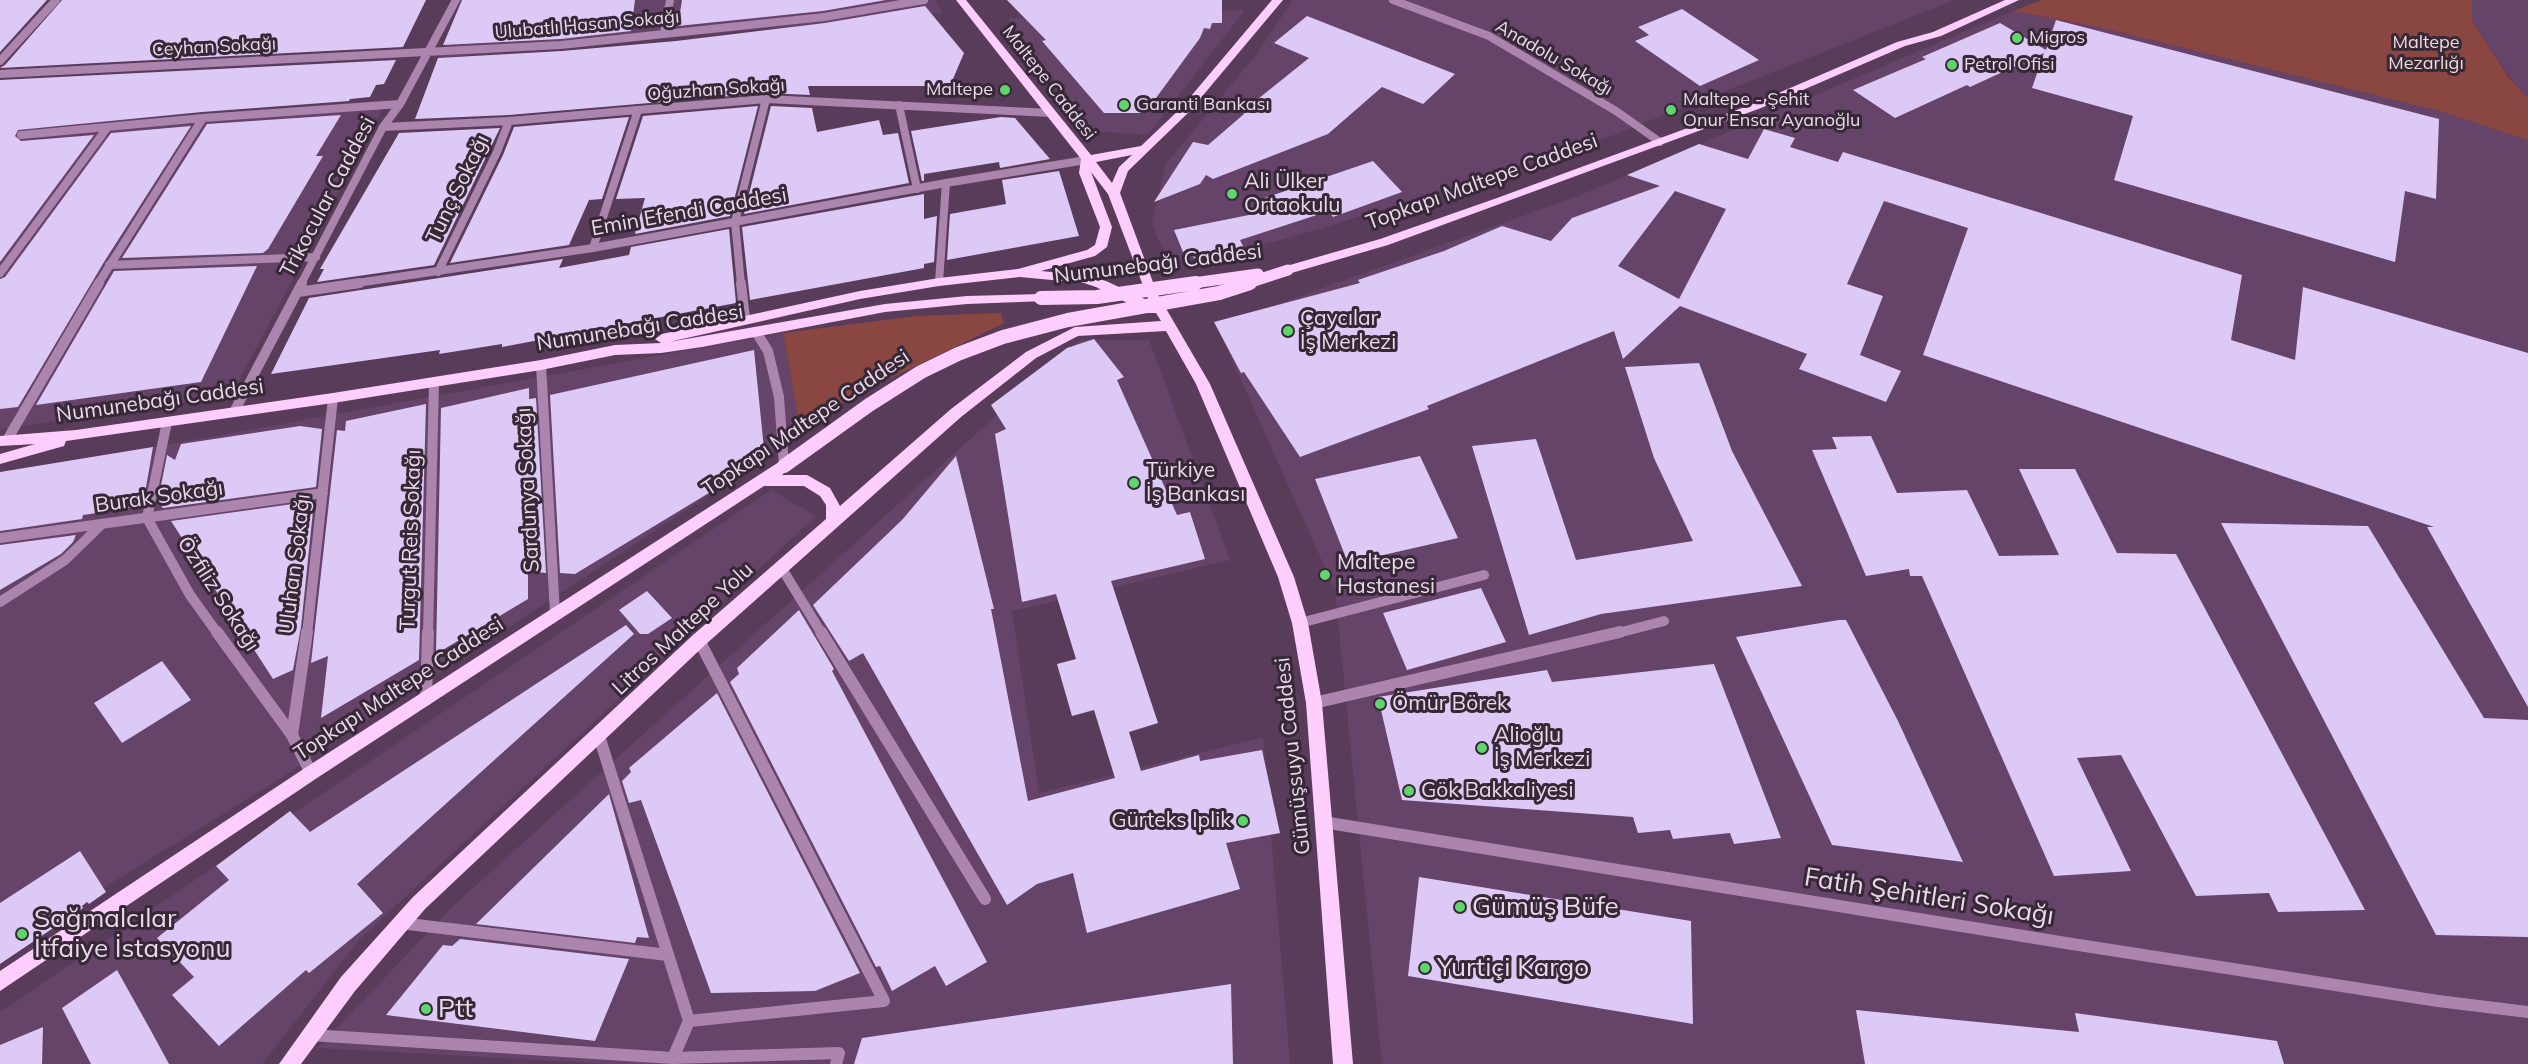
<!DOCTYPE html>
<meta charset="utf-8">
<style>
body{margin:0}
canvas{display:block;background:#593b5a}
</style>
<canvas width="2528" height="1064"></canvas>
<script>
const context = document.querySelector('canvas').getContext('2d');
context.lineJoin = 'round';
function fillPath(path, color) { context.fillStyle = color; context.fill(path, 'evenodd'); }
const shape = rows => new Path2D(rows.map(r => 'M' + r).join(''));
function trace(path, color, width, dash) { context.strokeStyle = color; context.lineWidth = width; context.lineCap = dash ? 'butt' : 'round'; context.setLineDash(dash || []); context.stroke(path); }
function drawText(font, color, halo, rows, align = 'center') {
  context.font = font + ' Mulish,sans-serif'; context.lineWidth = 6; context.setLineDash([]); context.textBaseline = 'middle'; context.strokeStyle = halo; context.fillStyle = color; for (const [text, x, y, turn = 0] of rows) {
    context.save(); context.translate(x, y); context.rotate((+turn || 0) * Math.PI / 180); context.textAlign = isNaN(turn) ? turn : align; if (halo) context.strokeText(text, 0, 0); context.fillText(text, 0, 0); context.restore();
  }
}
fillPath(shape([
 [469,0,935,0,943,13,439,58],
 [1293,0,1955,0,1609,137,1326,227,1234,253,1183,261,1169,255,1158,240,1152,222,1166,164,1255,56],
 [2472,0,2528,0,2528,98,2513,82,2472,21],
 [1245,10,1148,135,1092,131,1008,18],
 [2013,11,2099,27,2439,111,2528,140,2528,1064,1382,1064,1335,590,1217,326,1578,196],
 [387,100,231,396,0,429,0,129],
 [783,333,801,434,278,780,0,952,0,475],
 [1080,340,1149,340,1230,560,1012,611,1039,793,1263,737,1290,1064,613,1064,318,1048,453,906],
 [771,490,816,516,360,939,262,1064,0,1064,0,1012]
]), '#664368');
fillPath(shape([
 [2042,0,2472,0,2472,21,2509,78,2528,98,2528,140,2439,111,2099,27,2013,11],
 [1001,313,1004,323,848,399,801,434,783,333,916,316]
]), '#8a4641');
fillPath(shape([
 [0,0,47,0,0,52],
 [62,0,426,0,403,47,0,68,5,65],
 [462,0,635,0,631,31,561,39,443,45],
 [682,0,886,0,823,11,678,26],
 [1007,0,1222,0,1222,23,1212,23,1210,29,1204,28,1200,38,1145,113,1104,113,1042,41,1046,40],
 [925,6,964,53,950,86,808,86,810,95,766,93,509,115,415,119,438,58,562,51,676,41,825,23],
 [1682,9,1759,60,1700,86,1635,41,1649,35,1638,27],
 [1307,16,1455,74,1423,104,1382,87,1328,134,1213,179,1206,175,1200,184,1154,202,1193,142,1208,145,1244,114,1243,111,1309,58,1274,43],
 [2056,20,2439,119,2436,199,2405,191,2395,262,2114,180,2133,116,2032,88,2044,53,1970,87,1967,85,1895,118,1853,90,1926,59,1922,57,2000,23,2046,50],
 [396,60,384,84,376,85,370,97,350,99,349,101,202,112,18,130,15,136,21,141,94,135,0,262,0,80],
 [758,106,730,216,635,234,645,198,616,199,643,116],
 [771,106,812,108,817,132,879,120,883,135,898,133,909,183,744,214],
 [341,115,316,156,323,156,268,249,263,253,122,258,207,124],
 [629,117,602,199,589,200,569,245,450,263,503,155,514,127],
 [1001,117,1015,118,1050,159,1000,168,999,162,924,174,924,181,922,181,911,131],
 [191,126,104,262,18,407,0,409,0,279,5,277,111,133],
 [500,128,434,265,317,282,324,269,320,269,399,133],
 [1764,129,1795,138,1790,147,1838,162,1843,152,2242,275,2231,340,2295,360,2303,287,2528,353,2528,707,2427,527,2434,527,1923,355,1968,228,1884,201,1847,284,1883,296,1860,355,1901,371,1886,402,1799,369,1807,354,1680,306,1623,359,1614,331,1427,406,1429,409,1300,457,1244,372,1241,373,1214,322,1360,283,1358,280,1444,251,1502,226,1551,241,1572,218,1660,186,1627,175,1699,144,1748,159],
 [1675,191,1726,209,1679,299,1618,266],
 [1373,161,1402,192,1333,217,1329,211,1240,240,1244,248,1194,258,1191,251,1183,252,1174,230,1269,211,1253,202],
 [1059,171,1079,236,947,260,950,214,1006,204,1002,180],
 [924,194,924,219,937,216,934,262,924,264,924,268,750,300,742,227],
 [729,229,736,303,502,347,502,344,439,354,440,350,271,374,309,298,563,259,559,268,629,255,631,247],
 [257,266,201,382,36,405,114,271],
 [1094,339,1124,377,1117,380,1177,515,1190,512,1205,559,1111,581,1158,723,1129,732,1141,771,1199,755,1200,761,1262,750,1280,833,1226,843,1240,889,1087,933,1073,873,1037,884,1007,905,863,653,849,661,813,605,902,520,956,456,994,609,991,609,1028,801,1115,778,1094,710,1072,716,1057,664,1076,659,1056,594,1022,602,995,434,1006,429,991,405,1067,348],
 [754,350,765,459,575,574,560,573,550,395],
 [1699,363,1732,451,1802,586,1601,614,1529,635,1472,446,1536,439,1576,560,1693,541,1654,458,1625,367],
 [529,388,529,399,536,398,546,573,528,571,528,599,436,654,441,408],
 [426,404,419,660,321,718,328,656,311,663,337,430,345,431,346,421],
 [300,426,322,429,316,487,163,508,158,501,167,455,175,460,181,444],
 [1871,436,1897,493,1967,490,1999,556,2059,555,2019,469,2075,469,2117,553,2176,554,2365,910,2278,912,2269,893,2196,896,2121,755,2077,758,2131,871,2054,876,1922,576,1910,576,1909,569,1866,576,1812,450,1837,449,1832,437],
 [153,447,144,499,131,508,83,515,82,519,0,531,0,472],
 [1420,456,1458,538,1348,563,1315,479],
 [314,501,301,627,293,670,273,679,171,521],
 [2221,523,2368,526,2484,718,2528,720,2528,937,2436,935],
 [76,535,73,542,61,554,0,590,0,545],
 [1481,588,1506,642,1407,670,1383,613],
 [647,591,672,618,648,634,640,634,619,610],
 [799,610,834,669,832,671,987,962,946,986,935,966,892,991,880,966,876,967,730,682,739,674,737,668],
 [1839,620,1846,620,1898,721,1963,862,1832,845,1736,637],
 [626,625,634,634,357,884,383,913,309,973,306,970,219,1046,172,995,194,977,157,938,229,880,216,866,290,811,310,832],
 [162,661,191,700,122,743,94,703],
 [1714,664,1781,838,1734,844,1730,833,1673,839,1670,830,1638,833,1633,817,1402,800,1378,697,1547,670,1552,682],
 [717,693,860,973,815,991,711,993,641,800,629,803,622,781,631,772,629,768],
 [609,794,649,938,637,937,635,943,476,924],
 [80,851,106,892,89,904,87,902,82,906,83,908,0,964,0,903],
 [1419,877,1691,921,1693,1024,1408,976],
 [460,939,629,959,595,1041,386,1015,443,945,452,946],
 [117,970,150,1029,169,1064,91,1064,62,1008],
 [1231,984,1233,1064,854,1064,862,1038],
 [1856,1010,2079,1032,2075,1013,2277,1041,2284,1064,1865,1064],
 [43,1027,42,1064,0,1064,0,1045]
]), '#ddc9f6');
trace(shape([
 [1393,0,1489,36,1616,111,1660,142],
 [664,33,670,0],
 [0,61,56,0],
 [0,74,561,45,824,17,924,0],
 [899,105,917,189],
 [383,127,509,121,766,99,1051,113],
 [21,135,203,118,400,104],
 [593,248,638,110],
 [109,265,316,257],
 [438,272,497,152,509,121],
 [0,273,107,128],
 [939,282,946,183],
 [98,284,203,118],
 [301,284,383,127,400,104,456,0],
 [350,284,593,248,946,183,1086,160],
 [741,284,735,222,766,99]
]), '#ab85ad', 8);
trace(shape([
 [741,283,745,319],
 [298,292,360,283],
 [756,332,768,351,779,397,784,466],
 [541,365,555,613],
 [234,412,302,283],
 [167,422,147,518,190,595,218,634],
 [7,440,99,283],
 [0,538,323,493],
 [781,567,822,634],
 [0,602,65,560,101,525],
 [1300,623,1484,575],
 [307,634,333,398],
 [428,634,434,382],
 [1614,634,1664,621]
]), '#ab85ad', 10);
trace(shape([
 [217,632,292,735,311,773],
 [821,632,985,899],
 [426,700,428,632],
 [1314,703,1620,632],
 [292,735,307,632],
 [599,736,689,1021,673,1058],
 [1323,822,2066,943,2438,1001,2528,1012],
 [400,923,668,955],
 [689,1021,884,1001,699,640],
 [310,1035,673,1058,839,1053,836,1064]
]), '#ab85ad', 12);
fillPath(shape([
 [956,0,966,0,1091,155,1141,146,1181,108,1272,0,1283,0,1189,112,1128,171,1120,193,1157,293,1210,384,1294,577,1308,623,1322,703,1353,1064,1333,1064,1306,703,1292,623,1278,577,1196,384,1166,331,1078,336,1036,358,961,417,705,645,425,909,355,991,301,1064,279,1064,341,977,413,897,693,635,826,519,826,505,820,496,804,486,764,486,317,778,0,991,0,971,305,768,779,462,784,461,789,462,791,466,782,475,807,475,830,488,840,506,951,409,1026,352,1075,327,1161,321,1156,313,1147,313,1096,287,1084,283,1020,277,939,286,860,299,669,342,885,304,967,296,1041,294,1046,295,1047,298,1046,301,967,304,885,312,702,347,661,353,615,355,541,370,333,403,66,441,64,446,0,464,0,454,35,444,0,446,0,436,76,430,333,393,541,360,615,345,661,343,655,339,662,334,860,291,939,278,1018,269,1087,250,1095,245,1100,227,1079,173,1081,159,956,0],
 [1132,155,1119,167,1112,183,1096,162,1132,155],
 [1091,172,1108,194,1149,301,1106,281,1084,275,1041,271,1095,256,1107,247,1112,227,1091,172],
 [2005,0,2019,0,1941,36,1905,46,1761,108,1388,245,1288,274,1282,270,1283,267,1380,239,1497,198,1753,104,1897,42,1933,32,2005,0]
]), '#fccdfd');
trace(shape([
 [1186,284,1258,274],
 [1245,284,1288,270]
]), '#fccdfd', 11);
trace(shape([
 [1041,298,1097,297,1196,283],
 [784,466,869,405,921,372,958,354,1003,337,1068,320,1219,293,1250,283]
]), '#fccdfd', 14);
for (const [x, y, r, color] of [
 [2017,38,6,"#60d56b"],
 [1952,65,6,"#60d56b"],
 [1005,90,6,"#60d56b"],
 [1124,105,6,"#60d56b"],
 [1671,110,6,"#60d56b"],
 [1232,194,6,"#60d56b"],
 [1288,331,6,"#60d56b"],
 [1134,483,6,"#60d56b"],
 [1325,575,6,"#60d56b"],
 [1380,704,6,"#60d56b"],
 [1482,748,6,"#60d56b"],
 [1409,791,6,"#60d56b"],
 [1243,821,6,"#60d56b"],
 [1460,907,6,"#60d56b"],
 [22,934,6,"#60d56b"],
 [1425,968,6,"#60d56b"],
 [426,1009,6,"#60d56b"]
]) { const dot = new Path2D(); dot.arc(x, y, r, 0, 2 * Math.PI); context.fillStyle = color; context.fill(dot); trace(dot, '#362836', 2); }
drawText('18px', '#ebd8eb', '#362836', [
 ["Ulubatlı Hasan Sokağı",587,25,-5],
 ["Ceyhan Sokağı",214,47,-3],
 ["Anadolu Sokağı",1554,58,30],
 ["Maltepe Caddesi",1049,83,52],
 ["Oğuzhan Sokağı",716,90,-4]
]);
drawText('18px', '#ebd8eb', '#362836', [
 ["Migros",2029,38],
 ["Petrol Ofisi",1964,65],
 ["Maltepe",993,90,"right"],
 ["Maltepe - Şehit",1683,100],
 ["Onur Ensar Ayanoğlu",1683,121],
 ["Garanti Bankası",1136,105]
], 'left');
drawText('18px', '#f1d9d7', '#362836', [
 ["Maltepe",2426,43],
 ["Mezarlığı",2426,64]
]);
drawText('21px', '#ebd8eb', '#362836', [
 ["Ali Ülker",1244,182],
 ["Ortaokulu",1244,206],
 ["Çaycılar",1300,319],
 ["İş Merkezi",1300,343],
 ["Türkiye",1146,471],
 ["İş Bankası",1146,495],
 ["Maltepe",1337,563],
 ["Hastanesi",1337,587],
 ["Ömür Börek",1392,704],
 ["Alioğlu",1494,736],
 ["İş Merkezi",1494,760],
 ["Gök Bakkaliyesi",1421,791],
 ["Gürteks Iplik",1231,821,"right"]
], 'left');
drawText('21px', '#ebd8eb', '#362836', [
 ["Topkapı Maltepe Caddesi",1482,182,-20],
 ["Tunç Sokağı",458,189,-64],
 ["Trikocular Caddesi",328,197,-62],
 ["Emin Efendi Caddesi",689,212,-10],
 ["Numunebağı Caddesi",1158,264,-7],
 ["Numunebağı Caddesi",640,328,-9],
 ["Numunebağı Caddesi",160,401,-8],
 ["Topkapı Maltepe Caddesi",806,423,-34],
 ["Sardunya Sokağı",528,490,-93],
 ["Burak Sokağı",159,497,-8],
 ["Turgut Reis Sokağı",411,540,-88],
 ["Uluhan Sokağı",295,564,-83],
 ["Özfiliz Sokağı",218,594,57],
 ["Litros Maltepe Yolu",683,629,-43],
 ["Topkapı Maltepe Caddesi",399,689,-33],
 ["Gümüşsuyu Caddesi",1293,756,-96]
]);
drawText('26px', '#ebd8eb', '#362836', [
 ["Fatih Şehitleri Sokağı",1929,897,9]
]);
drawText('26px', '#ebd8eb', '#362836', [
 ["Gümüş Büfe",1472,907],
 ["Sağmalcılar",34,919],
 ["İtfaiye İstasyonu",34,949],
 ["Yurtiçi Kargo",1437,968],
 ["Ptt",438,1009]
], 'left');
</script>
